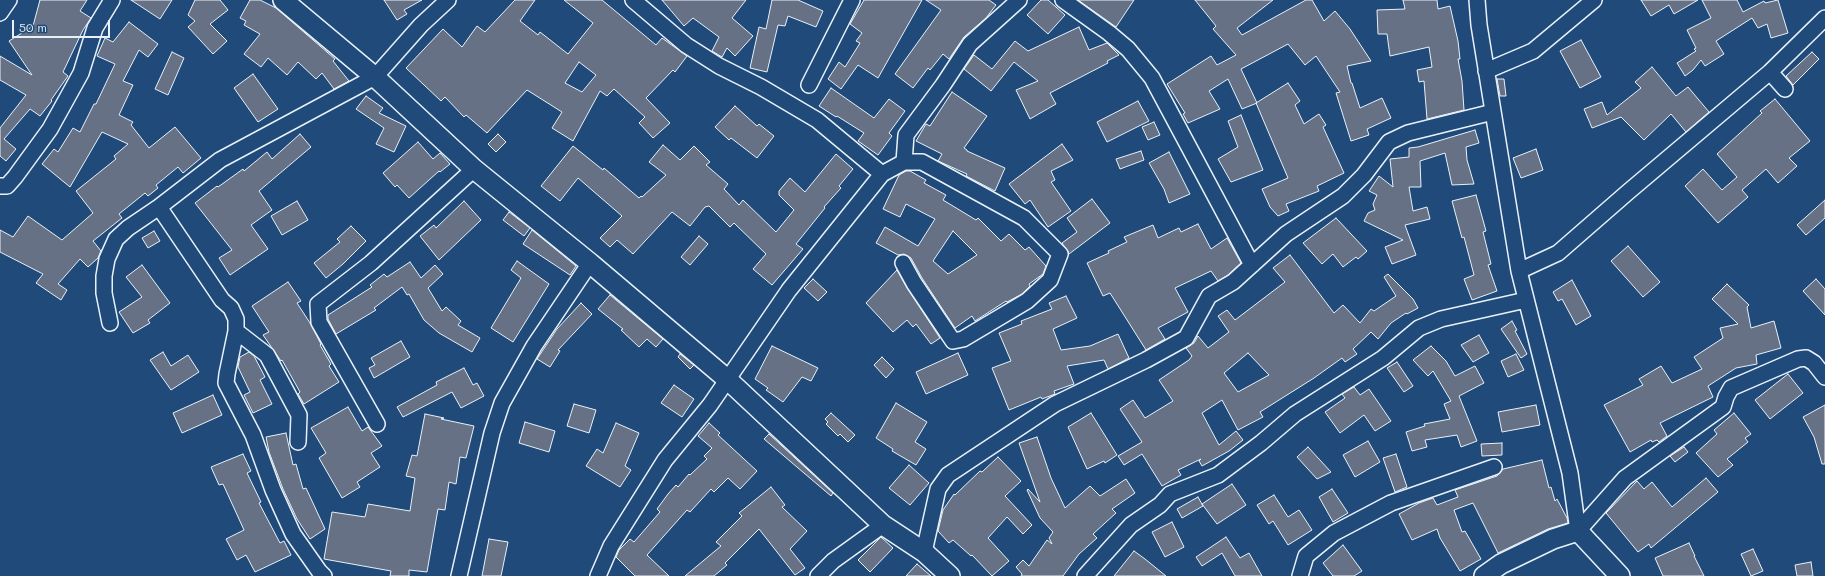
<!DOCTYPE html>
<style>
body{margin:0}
#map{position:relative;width:1825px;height:576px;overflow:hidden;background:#1f4a7a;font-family:Mali,sans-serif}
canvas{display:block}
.scale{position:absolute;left:12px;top:20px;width:98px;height:18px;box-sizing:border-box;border:2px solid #e8f1f8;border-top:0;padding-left:5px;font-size:12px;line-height:14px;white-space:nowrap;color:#e8f1f8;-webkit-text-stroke:3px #1f4a7a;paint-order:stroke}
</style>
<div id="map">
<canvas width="1825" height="576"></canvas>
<div class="scale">50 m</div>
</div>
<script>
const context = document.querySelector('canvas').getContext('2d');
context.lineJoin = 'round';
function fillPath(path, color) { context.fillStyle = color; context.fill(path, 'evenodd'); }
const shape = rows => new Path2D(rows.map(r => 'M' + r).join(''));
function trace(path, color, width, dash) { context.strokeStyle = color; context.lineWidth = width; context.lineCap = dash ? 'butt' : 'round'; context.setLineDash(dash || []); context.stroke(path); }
const building = shape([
 [40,0,87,0,80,11,91,18,83,30,63,72,68,76,51,100,52,101,40,116,30,109,4,139,16,149,6,161,0,156,0,128,26,95,0,80,0,56,32,75,9,41,33,26,40,0],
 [131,0,172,0,160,19,131,0],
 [195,0,220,0,228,10,210,24,227,41,213,54,188,27,195,21,188,15,195,0],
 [250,0,260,0,276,8,335,59,333,61,349,81,334,89,322,73,316,79,298,62,287,75,268,58,261,67,244,54,260,34,244,25,246,21,240,18,250,0],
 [384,0,422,0,404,10,407,14,397,20,384,0],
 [515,0,535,0,520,21,538,35,540,32,568,54,593,23,564,0,602,0,656,45,662,38,687,56,675,72,673,70,646,98,670,123,653,138,639,123,645,117,614,89,607,96,600,91,573,141,552,128,562,112,527,90,487,133,466,115,464,117,445,97,441,101,406,68,443,29,462,47,477,26,485,32,515,0],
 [579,62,596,75,582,92,565,83,579,62],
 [662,0,746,0,732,18,753,36,735,56,727,48,722,57,712,51,719,37,693,18,684,26,662,0],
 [772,0,798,0,823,11,816,27,788,16,785,26,778,25,767,72,750,68,759,27,766,29,772,0],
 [864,0,922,0,878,78,858,65,841,89,828,79,839,62,845,67,860,43,856,41,862,33,850,24,864,0],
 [926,0,989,0,996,5,986,18,964,37,949,59,943,54,930,70,928,68,913,88,895,74,941,10,926,0],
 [1041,0,1048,0,1065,15,1048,34,1027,15,1041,0],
 [1078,0,1134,0,1116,27,1078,0],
 [1195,0,1273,0,1237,28,1242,35,1306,0,1312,0,1324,21,1335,11,1350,29,1371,61,1347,66,1351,83,1352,83,1360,108,1382,98,1391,118,1367,129,1369,135,1351,141,1336,93,1340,92,1316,56,1305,65,1288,44,1241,69,1257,103,1242,109,1228,79,1209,91,1220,109,1188,123,1183,114,1185,113,1167,84,1211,56,1217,65,1236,55,1213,29,1216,26,1195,0],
 [1403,0,1437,0,1438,9,1450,6,1458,41,1460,59,1458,59,1462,81,1464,110,1427,119,1424,81,1419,82,1417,70,1432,67,1429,47,1390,56,1387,34,1378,34,1377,10,1405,9,1403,0],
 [1641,0,1698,0,1674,14,1669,5,1651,16,1641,0],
 [1702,0,1737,0,1743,12,1764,1,1765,3,1778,0,1788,33,1771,38,1767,24,1758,28,1752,18,1716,41,1724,54,1705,66,1701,60,1693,70,1685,76,1677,63,1696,51,1694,49,1696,48,1687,30,1711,18,1702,0],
 [129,22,158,44,148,57,139,50,123,81,133,85,119,115,133,122,131,125,149,148,175,127,201,158,183,173,178,167,156,185,158,188,148,196,145,193,119,214,122,218,93,241,101,251,98,258,88,267,80,259,58,284,67,290,61,300,36,283,43,274,0,252,0,230,13,237,28,216,62,240,93,213,76,191,116,159,114,156,128,144,102,132,70,187,42,164,54,149,58,152,73,128,80,132,94,104,96,104,115,64,97,56,105,38,113,42,129,22],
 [1079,27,1089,50,1107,43,1119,55,1107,61,1108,63,1050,93,1056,104,1030,119,1016,90,1038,81,1014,62,991,91,964,69,974,55,992,69,1015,41,1028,51,1079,27],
 [1581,40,1601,77,1580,88,1560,51,1581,40],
 [172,52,184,58,168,95,155,89,172,52],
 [1812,52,1819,59,1793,85,1786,76,1812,52],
 [1652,67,1676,96,1688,87,1709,112,1686,132,1671,114,1644,140,1621,117,1592,128,1584,109,1602,102,1607,115,1641,88,1635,82,1652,67],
 [253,74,278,109,258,122,234,88,253,74],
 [1497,79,1504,79,1506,96,1500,96,1497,79],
 [1288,83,1300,101,1295,105,1304,124,1319,114,1326,125,1323,127,1344,173,1317,186,1319,191,1286,204,1289,211,1278,216,1270,207,1262,189,1288,178,1256,103,1288,83],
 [831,88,874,118,889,99,905,111,889,133,892,136,878,155,858,141,864,133,837,116,836,117,819,106,831,88],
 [952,92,987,116,964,148,967,150,967,151,1005,168,995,191,966,176,967,174,938,161,942,154,916,141,926,124,930,126,952,92],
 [366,96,383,108,379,113,406,126,394,152,376,144,384,128,356,109,366,96],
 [1775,99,1810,141,1789,158,1797,166,1778,183,1766,169,1742,190,1748,197,1718,223,1685,186,1703,169,1722,190,1737,177,1717,154,1762,113,1760,111,1775,99],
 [1138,101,1149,121,1107,142,1097,122,1138,101],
 [735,106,757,126,759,124,774,136,757,158,731,138,729,140,715,127,735,106],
 [1241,115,1263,170,1231,182,1218,159,1238,147,1228,121,1241,115],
 [1154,122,1160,135,1148,140,1142,127,1154,122],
 [1475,130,1479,143,1466,147,1467,160,1474,184,1452,185,1445,153,1420,161,1421,187,1409,187,1413,211,1427,207,1430,219,1405,225,1416,255,1392,264,1385,247,1403,240,1364,221,1368,213,1375,210,1373,204,1377,195,1369,191,1379,176,1393,187,1390,159,1409,157,1409,148,1418,147,1475,130],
 [300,134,311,147,259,191,272,210,251,225,268,249,230,275,219,258,232,250,195,203,217,186,218,187,243,169,244,171,267,152,272,159,300,134],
 [498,134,506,142,496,152,488,144,498,134],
 [418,142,433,159,440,153,450,164,440,172,439,171,409,198,397,185,395,187,383,173,418,142],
 [1062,144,1073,160,1051,171,1055,180,1051,182,1071,211,1048,227,1030,200,1025,204,1009,184,1062,144],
 [663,145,680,160,694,146,710,162,706,165,728,184,724,189,739,205,743,200,776,232,794,210,779,195,779,191,790,178,805,192,836,154,853,169,839,186,841,188,824,207,825,208,796,244,803,249,772,285,753,269,766,254,734,223,730,227,709,206,705,207,690,226,672,212,633,254,617,240,610,247,600,238,622,216,578,178,560,201,541,186,573,146,603,170,604,168,639,198,641,196,642,197,666,175,649,162,663,145],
 [1536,149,1543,170,1521,178,1513,158,1536,149],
 [1141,151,1144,160,1120,169,1116,159,1141,151],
 [1169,152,1190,194,1169,203,1164,189,1149,163,1169,152],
 [906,171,910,171,926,180,924,183,946,195,943,200,976,220,978,218,1001,241,1009,234,1025,250,1029,247,1046,266,1043,274,1029,284,1030,286,1022,294,1007,302,1006,301,975,321,972,316,955,328,922,278,911,258,904,254,898,255,876,243,885,227,918,246,935,219,906,204,900,217,883,209,899,175,906,171],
 [953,231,977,255,948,274,933,261,953,231],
 [1476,195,1486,231,1483,232,1491,264,1488,265,1497,291,1472,300,1464,279,1474,275,1464,237,1462,238,1452,201,1476,195],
 [1092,199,1110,223,1069,254,1062,243,1077,232,1067,218,1092,199],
 [1825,200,1825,218,1806,235,1797,225,1825,200],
 [297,201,308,220,282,235,271,216,297,201],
 [464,201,481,220,439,260,420,236,434,225,436,228,464,201],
 [509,212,530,228,524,236,503,220,509,212],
 [1336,218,1367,251,1358,259,1356,257,1343,267,1333,254,1322,264,1303,243,1336,218],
 [1198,224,1211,249,1227,238,1241,263,1228,275,1218,281,1211,271,1175,288,1188,312,1158,328,1165,339,1146,350,1110,293,1103,296,1087,263,1109,253,1108,251,1127,242,1124,237,1153,225,1158,238,1179,228,1181,232,1198,224],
 [351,226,366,241,343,264,326,278,314,263,340,242,337,239,351,226],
 [532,230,576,266,570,275,523,244,532,230],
 [154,231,160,241,148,248,142,238,154,231],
 [699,236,708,244,690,265,681,257,699,236],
 [1628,246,1660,282,1643,297,1611,261,1628,246],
 [1290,255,1334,313,1343,305,1360,323,1371,309,1374,311,1396,296,1384,277,1388,274,1413,299,1418,308,1407,314,1406,313,1391,323,1378,339,1371,332,1353,349,1357,354,1345,362,1342,358,1314,378,1260,412,1263,417,1238,430,1222,400,1202,413,1219,445,1236,431,1243,440,1229,451,1202,466,1199,461,1201,459,1178,470,1181,475,1162,486,1142,454,1124,465,1118,456,1142,442,1120,409,1133,400,1145,418,1173,401,1159,380,1189,360,1192,356,1186,348,1194,343,1198,336,1208,348,1229,332,1218,316,1227,310,1235,320,1285,282,1273,268,1290,255],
 [1248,353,1269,375,1238,392,1224,373,1248,353],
 [517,261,549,284,513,342,491,328,521,278,511,270,517,261],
 [410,262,421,278,435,265,443,274,428,288,442,311,446,307,461,321,458,325,480,338,472,352,439,333,424,320,409,294,407,295,402,287,374,308,376,310,336,334,328,319,328,315,372,287,370,285,384,274,387,277,410,262],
 [142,265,170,303,148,320,150,323,133,333,119,312,142,297,126,277,142,265],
 [897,270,907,288,940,338,931,344,916,324,913,327,907,320,893,332,866,303,897,270],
 [813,279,827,292,818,301,804,288,813,279],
 [1816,279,1825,289,1825,315,1803,291,1816,279],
 [1572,280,1591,316,1576,325,1562,299,1558,301,1553,292,1572,280],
 [288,282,301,301,297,303,310,323,321,344,320,345,331,364,329,366,339,382,304,404,298,394,300,392,282,360,281,361,263,335,269,332,252,306,288,282],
 [1727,284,1749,305,1747,307,1751,328,1774,321,1781,348,1756,355,1757,364,1736,368,1708,386,1713,397,1660,423,1667,436,1659,442,1657,440,1652,442,1651,440,1630,452,1604,405,1643,385,1639,379,1661,366,1672,383,1702,369,1694,357,1723,338,1720,328,1738,324,1712,299,1727,284],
 [610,295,663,339,656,347,647,339,639,347,621,330,623,329,598,309,610,295],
 [1066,296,1077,318,1053,329,1061,350,1090,346,1118,334,1129,358,1108,369,1104,360,1067,366,1074,384,1054,391,1055,394,1042,399,1041,397,1009,410,992,368,1011,361,999,333,1022,324,1021,321,1052,309,1049,303,1066,296],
 [581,303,592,314,558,350,560,351,550,367,537,359,557,329,581,303],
 [1512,321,1517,330,1515,331,1527,354,1521,358,1501,329,1512,321],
 [1479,335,1489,353,1473,362,1461,345,1479,335],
 [401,341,410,357,374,378,369,368,375,365,371,358,401,341],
 [772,346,818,368,811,381,802,377,783,402,766,390,768,388,755,379,772,346],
 [1431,346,1446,361,1455,376,1475,366,1484,383,1459,396,1477,441,1461,447,1457,435,1425,440,1427,447,1412,451,1406,432,1425,426,1424,424,1450,419,1444,404,1451,401,1433,371,1428,376,1413,360,1431,346],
 [163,352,171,366,188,355,199,372,171,390,150,360,163,352],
 [249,352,254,356,265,377,260,380,272,404,253,413,244,395,250,392,238,367,240,357,249,352],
 [958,353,968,375,926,394,916,372,958,353],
 [680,354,694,365,690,369,678,357,680,354],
 [1516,354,1524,370,1508,377,1501,361,1516,354],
 [882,357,894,369,886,378,874,365,882,357],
 [1397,362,1413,386,1404,392,1387,368,1397,362],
 [464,368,473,385,477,383,484,396,461,408,452,392,403,417,397,407,437,385,436,382,464,368],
 [1788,374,1803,393,1770,419,1755,400,1788,374],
 [674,385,694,399,682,417,661,403,674,385],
 [1354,387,1360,395,1369,389,1391,421,1375,431,1364,415,1340,433,1325,412,1345,398,1342,394,1354,387],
 [213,395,222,415,182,433,173,413,213,395],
 [896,403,927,422,915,442,926,449,916,465,892,451,893,449,876,438,896,403],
 [574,404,596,410,589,433,567,426,574,404],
 [1536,405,1540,425,1502,432,1498,412,1536,405],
 [1825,405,1825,464,1822,464,1814,437,1803,417,1825,405],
 [348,407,362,431,368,427,382,446,371,453,380,467,357,482,360,487,342,498,319,458,326,453,311,428,348,407],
 [831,413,855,435,848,442,840,434,838,436,826,424,828,422,825,419,831,413],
 [1091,413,1117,455,1105,463,1104,461,1087,469,1068,427,1091,413],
 [1734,413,1751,434,1745,438,1748,442,1727,459,1733,465,1718,477,1696,453,1717,434,1714,430,1734,413],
 [425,414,444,418,441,419,474,426,466,458,460,457,456,484,449,482,445,510,438,509,427,572,409,570,409,576,390,576,391,571,324,559,332,512,365,517,368,504,410,511,415,478,406,476,412,455,417,456,425,414],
 [525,422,555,431,549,452,519,443,525,422],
 [616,423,639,433,625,466,631,470,620,487,586,466,597,449,603,453,616,423],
 [709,423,720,433,718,435,757,471,740,489,728,478,714,492,711,489,690,512,687,510,647,555,669,576,635,576,616,557,619,550,630,539,634,542,660,512,657,509,668,494,676,485,678,487,689,474,690,475,707,459,704,456,712,448,698,436,709,423],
 [286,433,293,465,296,464,303,489,306,488,325,529,310,539,297,519,283,489,269,452,266,437,286,433],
 [769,434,833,493,831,496,764,439,769,434],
 [1037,437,1051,478,1065,508,1090,486,1100,496,1126,479,1135,493,1112,509,1116,513,1093,534,1097,538,1079,554,1063,576,1021,576,1022,574,1016,567,1023,560,1029,566,1047,540,1052,544,1049,538,1053,532,1040,518,1027,490,1028,489,1040,502,1019,443,1037,437],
 [1368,441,1380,462,1355,477,1343,455,1368,441],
 [1502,443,1502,455,1482,456,1481,444,1502,443],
 [1308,447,1331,472,1317,479,1297,457,1308,447],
 [1684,447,1688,452,1675,462,1670,456,1684,447],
 [243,454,251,471,247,473,261,502,259,503,280,543,284,541,291,555,255,572,246,555,237,560,226,539,244,530,223,484,219,485,211,467,243,454],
 [1396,454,1407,487,1395,492,1383,458,1396,454],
 [998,457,1021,481,1005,496,1032,525,1023,534,1007,517,988,538,1009,561,992,576,972,555,971,556,953,540,949,543,938,531,943,510,954,494,955,495,980,471,982,472,998,457],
 [1542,460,1549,488,1551,487,1555,501,1557,499,1567,518,1568,523,1548,529,1498,553,1473,503,1454,510,1462,532,1465,531,1481,559,1460,571,1440,538,1437,529,1412,540,1399,514,1419,503,1433,498,1437,505,1458,497,1455,490,1497,476,1503,469,1542,460],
 [909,465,929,483,910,505,889,488,909,465],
 [1706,478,1718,492,1651,548,1649,544,1638,552,1606,513,1637,481,1644,489,1652,482,1672,507,1706,478],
 [1232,484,1246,505,1217,524,1202,504,1232,484],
 [771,487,785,505,782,507,807,531,790,549,805,568,795,575,759,529,725,563,727,565,714,576,685,576,721,546,716,542,742,516,739,513,771,487],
 [1332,489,1348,513,1333,522,1319,497,1332,489],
 [1274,495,1288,517,1299,510,1312,530,1288,545,1273,521,1269,524,1257,505,1274,495],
 [1198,497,1203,506,1182,518,1177,509,1198,497],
 [1172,522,1184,547,1165,557,1152,532,1172,522],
 [881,537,893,548,870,572,858,560,881,537],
 [1226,537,1240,558,1249,553,1262,576,1235,576,1222,553,1202,566,1196,557,1226,537],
 [489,539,508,542,501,576,482,576,489,539],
 [1689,543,1695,556,1694,556,1704,576,1663,576,1655,558,1689,543],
 [1343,545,1362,571,1354,576,1333,576,1323,563,1343,545],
 [1753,549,1763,571,1751,576,1741,554,1753,549],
 [1134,551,1145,559,1166,576,1114,576,1134,551],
 [1811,562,1813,576,1797,576,1795,565,1811,562],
 [917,564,931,576,906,576,917,564]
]);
fillPath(building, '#667186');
trace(building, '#e8f1f8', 1);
const minor = shape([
 [633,0,686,45,719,66,761,87,817,120,882,174],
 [1063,0,1109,33,1128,49,1152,78,1252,265],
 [1477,0,1479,25,1519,271,1570,473,1578,531],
 [0,13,9,0],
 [1486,71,1533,51,1594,0],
 [1770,72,1785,89],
 [809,85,852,0],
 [904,162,906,135,943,85,970,44,1019,0],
 [0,186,7,186,15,177,50,129,81,73,95,28,112,0],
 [159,207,222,300,231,308,236,319,236,331,227,374,226,383,253,435,273,490,293,534,319,571,324,576],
 [1519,271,1558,253,1628,192,1770,72,1825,18],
 [110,323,104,293,104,276,107,259,116,239,128,228,159,207,220,160,375,77,421,25,448,0],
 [236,331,267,355,299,415,298,442],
 [377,424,319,322,318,304,371,263,474,169],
 [1578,531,1625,478,1723,407,1726,397,1731,388,1798,359,1806,358,1814,363,1825,377],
 [924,552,938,489,948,475,1055,404,1146,360,1186,338,1209,296,1233,282,1286,234,1343,196,1364,175,1389,142,1408,133,1493,112],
 [459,576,492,433,502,403,534,346,590,263],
 [598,576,611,546,665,460,710,405,789,290,882,174,904,162,922,162,1024,218,1060,254,1050,280,1027,301,963,339,953,341,914,283,903,263],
 [818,576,833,561,883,525],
 [1085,576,1131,525,1160,505,1170,494,1218,475,1261,443,1295,414,1383,358,1419,328,1441,319,1526,300],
 [1300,576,1306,556,1334,533,1391,503,1494,467]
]);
const tertiary = shape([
 [283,0,375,77,474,169,590,263,728,380,883,525,924,552,950,576],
 [1484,576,1501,564,1553,539,1578,531,1620,576]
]);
trace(minor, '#e8f1f8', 18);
trace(tertiary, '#e8f1f8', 22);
trace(minor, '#1f4a7a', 15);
trace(tertiary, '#1f4a7a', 19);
</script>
